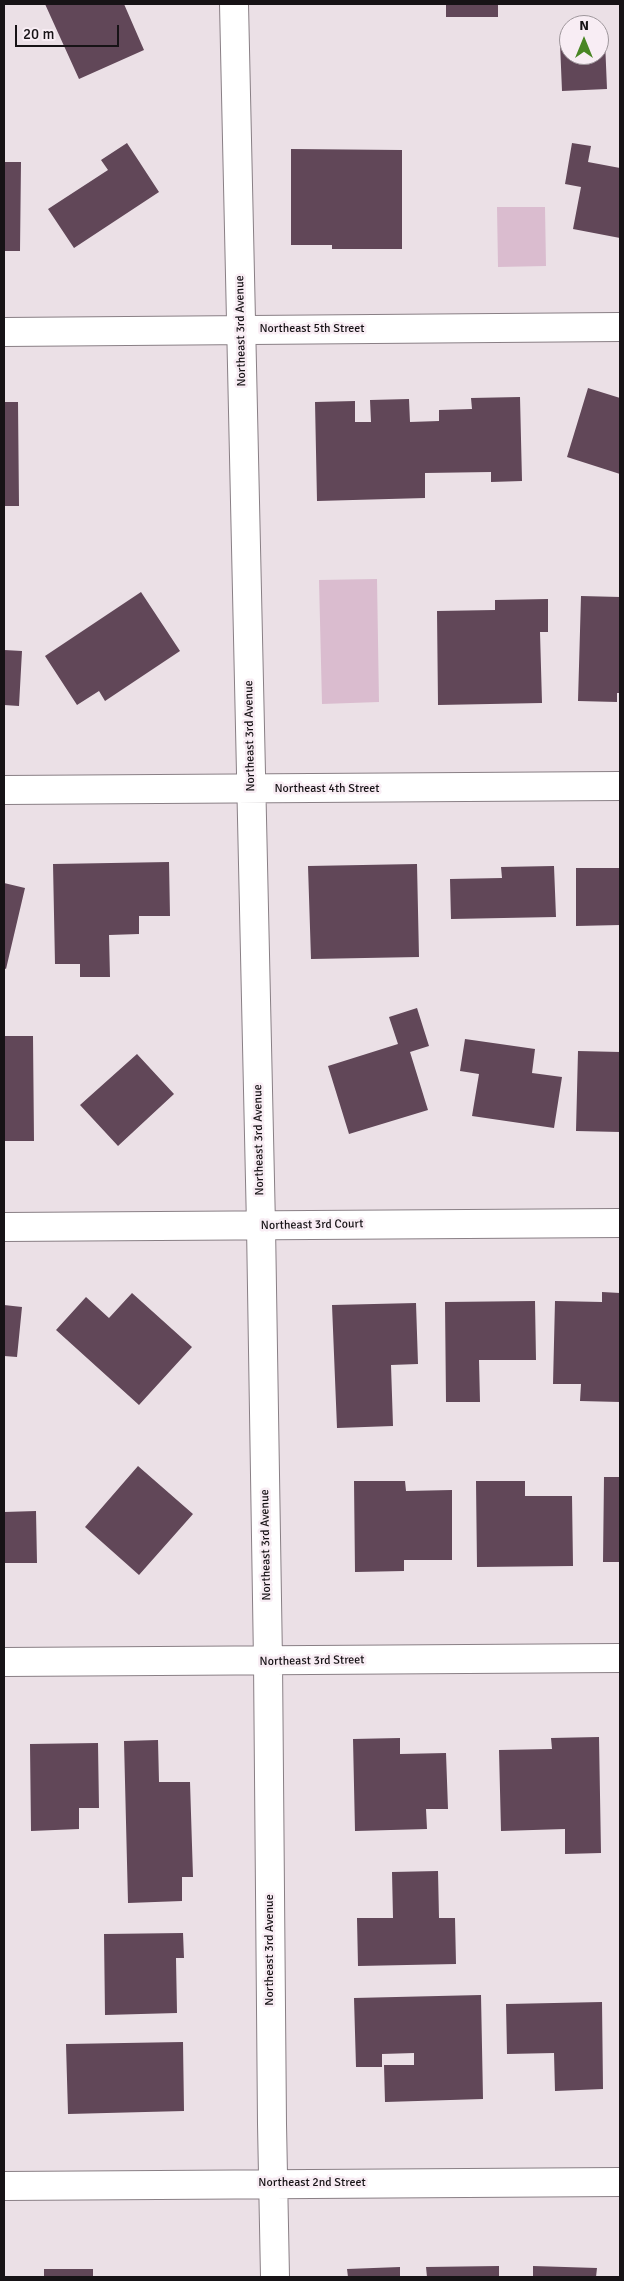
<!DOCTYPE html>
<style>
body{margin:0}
#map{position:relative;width:624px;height:2281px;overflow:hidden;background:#ebe0e6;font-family:Signika,sans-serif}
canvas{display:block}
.frame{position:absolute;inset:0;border:5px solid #171316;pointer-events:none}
.north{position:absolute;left:559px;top:15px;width:50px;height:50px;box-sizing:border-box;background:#f8edf4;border:1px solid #9e969b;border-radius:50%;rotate:0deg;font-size:14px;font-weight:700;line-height:20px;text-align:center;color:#171316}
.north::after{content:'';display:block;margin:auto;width:18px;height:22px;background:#498624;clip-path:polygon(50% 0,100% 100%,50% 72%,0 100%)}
.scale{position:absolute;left:15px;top:25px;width:104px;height:22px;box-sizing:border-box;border:2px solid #171316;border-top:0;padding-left:6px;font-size:15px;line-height:18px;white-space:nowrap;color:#171316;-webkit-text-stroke:4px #f8edf4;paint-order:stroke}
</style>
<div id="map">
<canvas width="624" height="2281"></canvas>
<div class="frame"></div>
<div class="north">N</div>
<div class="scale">20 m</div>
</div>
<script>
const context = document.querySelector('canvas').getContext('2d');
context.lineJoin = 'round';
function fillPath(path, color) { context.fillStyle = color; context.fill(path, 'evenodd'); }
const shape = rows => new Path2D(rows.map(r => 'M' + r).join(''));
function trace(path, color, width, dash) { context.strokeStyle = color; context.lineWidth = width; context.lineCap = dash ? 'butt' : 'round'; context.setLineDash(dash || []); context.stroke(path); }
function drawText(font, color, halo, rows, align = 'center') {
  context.font = font + ' Signika,sans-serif'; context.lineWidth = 5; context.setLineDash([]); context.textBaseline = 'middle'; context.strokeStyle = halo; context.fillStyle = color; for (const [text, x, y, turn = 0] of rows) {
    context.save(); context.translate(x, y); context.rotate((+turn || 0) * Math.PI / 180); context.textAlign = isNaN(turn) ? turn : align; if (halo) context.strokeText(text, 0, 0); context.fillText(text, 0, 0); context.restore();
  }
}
fillPath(shape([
 [497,207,545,207,546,266,498,267],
 [377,579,379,702,322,704,319,580]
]), '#dabccf');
fillPath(shape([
 [45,4,124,4,144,50,79,79],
 [446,4,498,4,498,17,446,17],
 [605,41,607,89,562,91,560,43,569,43,569,55,599,55,599,42],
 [127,143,159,192,74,248,48,209,108,170,101,160],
 [572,143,591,146,588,162,620,168,620,238,573,229,581,187,565,184],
 [291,149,402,150,402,249,332,249,332,245,291,245],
 [4,162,21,162,20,251,4,251],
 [588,388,620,398,620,474,567,457],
 [520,397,522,481,491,482,491,472,425,473,425,498,317,501,315,402,355,401,355,422,371,422,370,400,409,399,410,422,439,421,439,410,472,409,471,398],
 [4,402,18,402,19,506,4,506],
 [141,592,180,651,105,701,99,691,77,705,45,656],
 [581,596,620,597,620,693,617,693,617,702,578,701],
 [548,599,548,632,540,632,542,703,438,705,437,611,495,610,495,600],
 [4,650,22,651,19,706,4,705],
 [169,862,170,916,139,916,139,934,109,935,110,977,80,977,80,964,55,964,53,864],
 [417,864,419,957,311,959,308,866],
 [554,866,556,917,451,919,450,879,502,878,501,867],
 [576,868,620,868,620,925,576,926],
 [4,883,25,888,6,969,4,968],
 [417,1008,429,1046,410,1052,428,1110,349,1134,328,1066,398,1044,389,1017],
 [4,1036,33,1036,34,1141,4,1141],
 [465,1039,535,1049,532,1073,562,1077,554,1128,472,1116,479,1074,460,1071],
 [578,1051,620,1052,620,1132,576,1131],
 [137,1054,174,1094,118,1146,80,1105],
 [602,1292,620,1293,620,1402,580,1401,581,1384,553,1384,555,1301,602,1302],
 [132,1293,192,1347,139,1405,56,1330,86,1297,109,1318],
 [535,1301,536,1360,479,1360,480,1402,446,1402,445,1302],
 [416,1303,418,1364,391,1365,393,1426,337,1428,332,1305],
 [4,1305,22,1307,17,1357,4,1356],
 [138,1466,193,1514,139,1575,85,1527],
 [604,1477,620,1477,620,1562,603,1562],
 [354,1481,405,1481,406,1491,452,1490,452,1560,404,1560,404,1571,355,1572],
 [476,1481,525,1481,525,1496,572,1496,573,1566,477,1567],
 [36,1511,37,1563,4,1563,4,1512],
 [599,1737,601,1853,565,1854,565,1829,501,1831,499,1750,552,1749,551,1738],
 [400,1738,400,1754,446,1753,448,1809,426,1809,427,1829,355,1831,353,1739],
 [158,1740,159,1782,190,1782,193,1877,182,1877,182,1901,128,1903,124,1741],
 [98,1743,99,1808,79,1808,79,1829,31,1831,30,1744],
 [438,1871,439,1918,455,1918,456,1964,358,1966,357,1918,393,1918,392,1872],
 [183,1933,184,1958,176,1958,177,2013,105,2015,104,1934],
 [481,1995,483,2099,385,2102,384,2065,414,2065,414,2053,382,2054,382,2067,356,2067,354,1998],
 [602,2002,603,2089,555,2091,554,2053,507,2054,506,2004],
 [183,2042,184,2111,68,2114,66,2044],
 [499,2266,499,2277,427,2277,426,2267],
 [533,2266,597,2268,596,2277,533,2277],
 [400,2267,400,2277,348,2277,347,2269],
 [44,2269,93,2269,93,2277,44,2277]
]), '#614758');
const street = shape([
 [234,4,261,1226,268,1661,272,2124,275,2277],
 [4,332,620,327],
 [4,790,620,786],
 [4,1227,620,1223],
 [4,1662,620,1658],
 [4,2186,620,2182]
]);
trace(street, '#897f85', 30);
trace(street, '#fff', 28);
drawText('12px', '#171316', '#f8edf4', [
 ["Northeast 5th Street",312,329],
 ["Northeast 3rd Avenue",241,331,-91],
 ["Northeast 3rd Avenue",250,736,-91],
 ["Northeast 4th Street",327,789],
 ["Northeast 3rd Avenue",259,1140,-91],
 ["Northeast 3rd Court",312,1225,-1],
 ["Northeast 3rd Avenue",266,1545,-91],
 ["Northeast 3rd Street",312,1661,-1],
 ["Northeast 3rd Avenue",270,1950,-90],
 ["Northeast 2nd Street",312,2183]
]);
</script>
